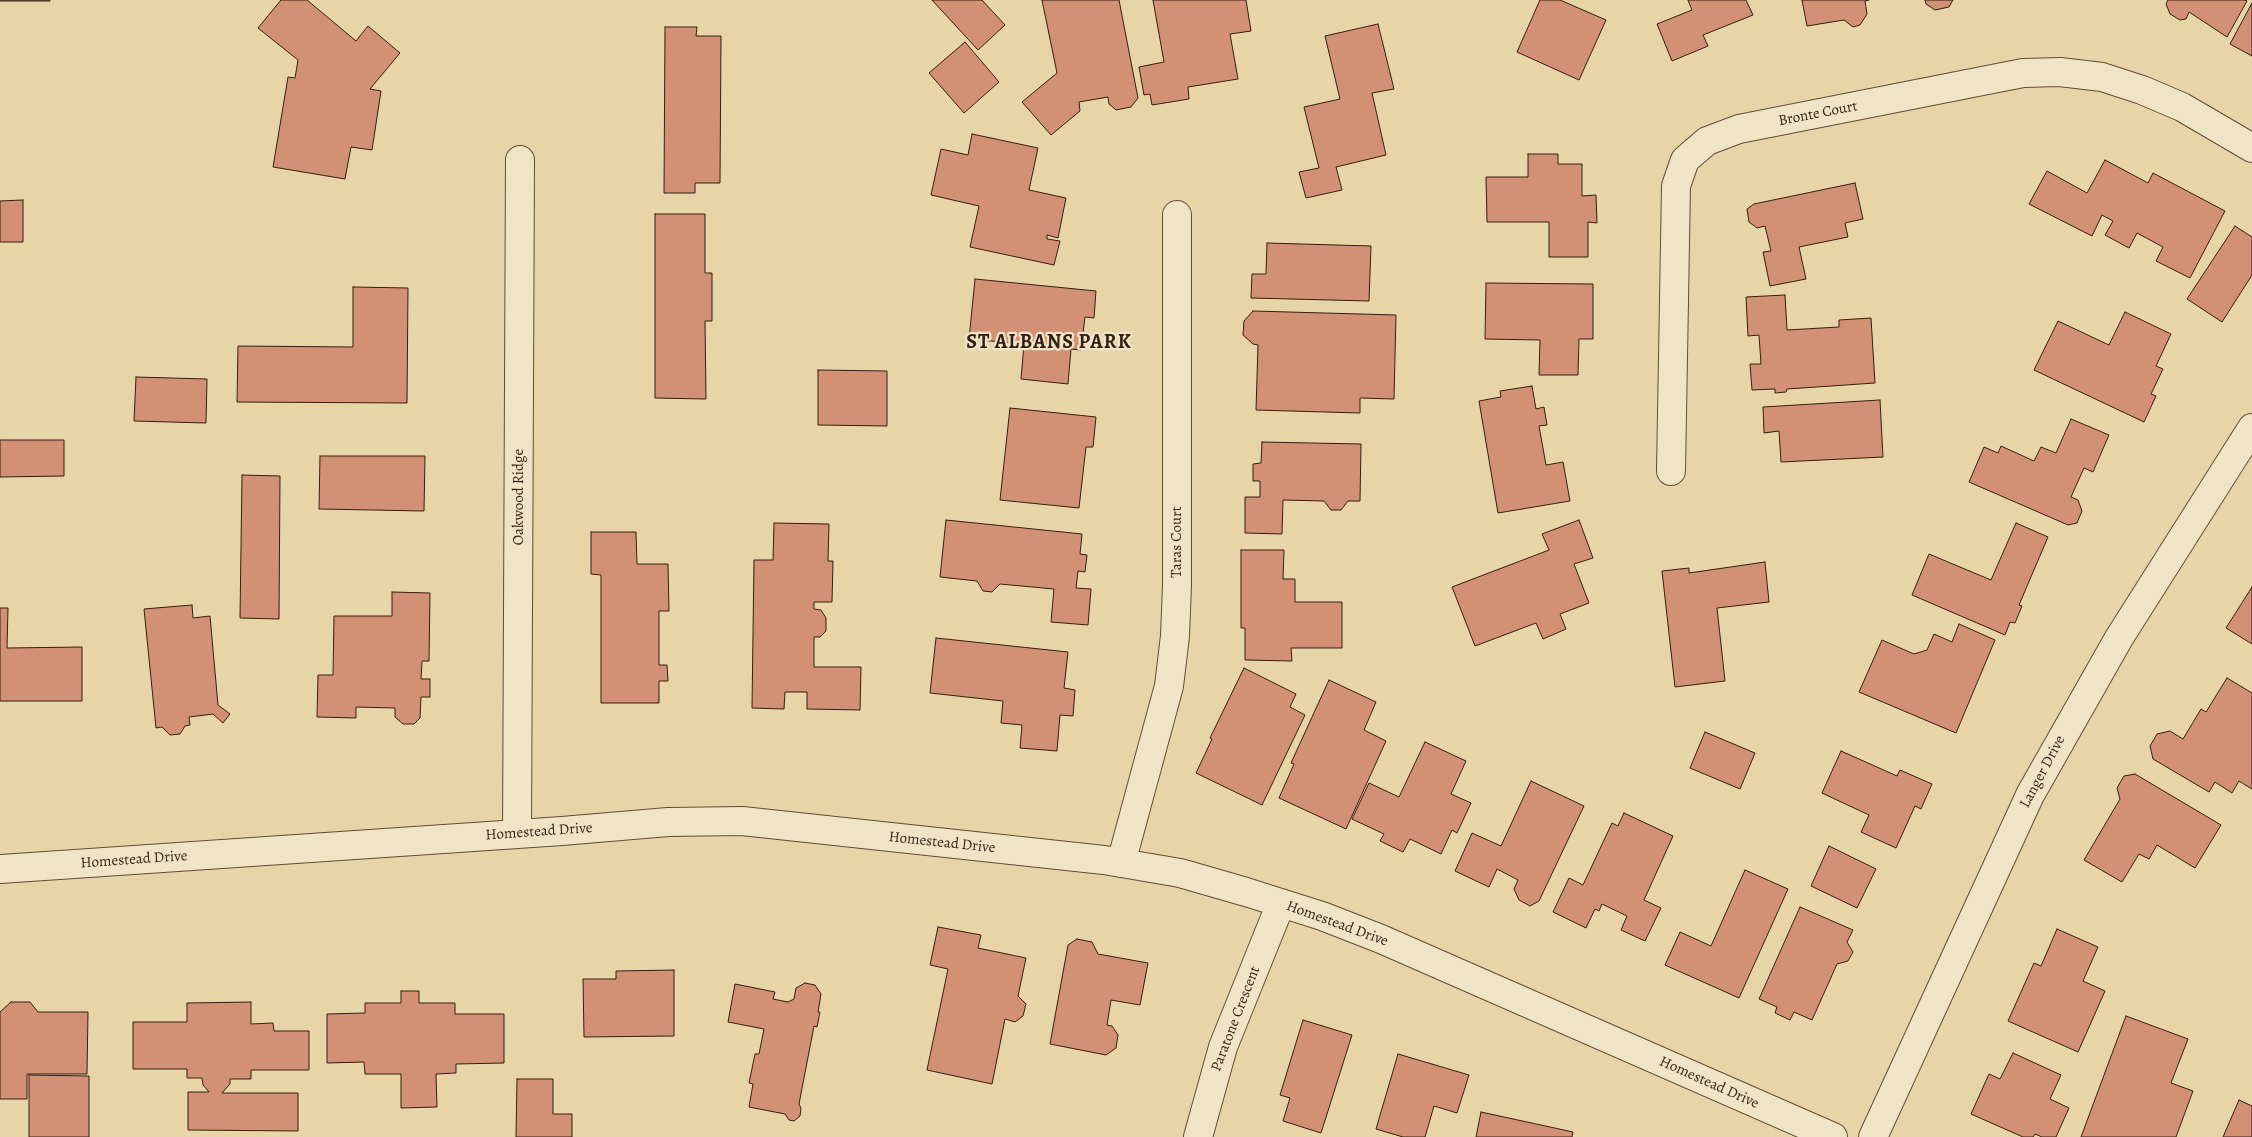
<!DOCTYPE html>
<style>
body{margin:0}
canvas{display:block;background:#e7d5a7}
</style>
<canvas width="2252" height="1137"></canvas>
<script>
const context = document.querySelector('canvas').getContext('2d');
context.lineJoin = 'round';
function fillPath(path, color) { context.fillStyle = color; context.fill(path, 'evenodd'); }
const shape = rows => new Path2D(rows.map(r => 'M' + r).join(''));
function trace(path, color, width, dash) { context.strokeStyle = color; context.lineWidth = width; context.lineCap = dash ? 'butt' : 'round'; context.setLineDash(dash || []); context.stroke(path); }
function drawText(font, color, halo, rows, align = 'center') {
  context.font = font + ' Alegreya,serif'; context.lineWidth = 4.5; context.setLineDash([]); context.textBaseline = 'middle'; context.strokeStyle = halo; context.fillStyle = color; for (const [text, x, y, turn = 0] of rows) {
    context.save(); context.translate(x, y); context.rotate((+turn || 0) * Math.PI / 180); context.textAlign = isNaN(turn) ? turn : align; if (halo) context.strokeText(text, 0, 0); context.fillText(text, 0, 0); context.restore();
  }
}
const building = shape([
 [0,0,50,0,50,1,0,1,0,0],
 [281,0,307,0,356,41,368,26,400,53,370,89,381,91,372,150,351,147,345,179,273,167,288,77,295,78,298,60,258,28,281,0],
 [932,0,982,0,1005,25,978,50,932,0],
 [1042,0,1119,0,1138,98,1131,107,1116,110,1109,104,1108,97,1079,102,1080,111,1051,135,1022,102,1057,73,1042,0],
 [1153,0,1246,0,1251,31,1230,34,1238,79,1188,87,1189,99,1152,105,1150,94,1144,95,1139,67,1164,62,1153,0],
 [1540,0,1560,0,1606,20,1579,80,1517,52,1540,0],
 [1688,0,1746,0,1753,15,1703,35,1708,46,1672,61,1657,24,1692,10,1688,0],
 [1802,0,1869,0,1865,1,1867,14,1860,25,1853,27,1844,20,1807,26,1802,0],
 [1925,0,1953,0,1949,7,1935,10,1926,4,1925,0],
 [2168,0,2244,0,2247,1,2227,37,2189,12,2186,19,2180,20,2170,14,2166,4,2168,0],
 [2252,3,2252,56,2230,44,2252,3],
 [1378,24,1394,89,1372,93,1386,155,1336,167,1342,190,1306,198,1299,172,1319,168,1304,107,1340,99,1325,36,1378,24],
 [665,27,697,27,696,36,721,36,720,183,695,183,695,193,664,193,665,27],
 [965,42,999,82,964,113,929,73,965,42],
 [972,134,1038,148,1029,190,1066,198,1058,238,1047,235,1047,239,1060,241,1054,265,970,247,979,206,931,195,941,149,968,155,972,134],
 [1528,154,1558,154,1558,164,1582,164,1582,196,1596,195,1597,223,1588,222,1588,257,1549,257,1549,222,1487,222,1486,177,1528,177,1528,154],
 [2105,160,2148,183,2153,173,2225,211,2190,278,2156,261,2163,247,2137,233,2129,248,2105,235,2113,221,2102,215,2092,236,2029,204,2047,171,2087,193,2105,160],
 [1855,183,1863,219,1845,223,1848,237,1799,247,1806,279,1770,286,1763,252,1771,251,1765,226,1757,228,1749,222,1747,209,1754,204,1855,183],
 [23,200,23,242,0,242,0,201,23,200],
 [655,214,705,214,705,273,712,273,712,321,705,321,706,399,655,398,655,214],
 [2235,226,2252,237,2252,275,2222,322,2187,299,2235,226],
 [1267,243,1371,246,1369,301,1251,298,1252,274,1266,274,1267,243],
 [975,279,1096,291,1094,318,1085,317,1081,350,1071,349,1068,384,1021,379,1024,344,969,339,975,279],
 [1486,283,1593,284,1593,339,1579,339,1578,375,1539,375,1540,340,1485,339,1486,283],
 [353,287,408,288,407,403,237,402,238,346,353,347,353,287],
 [1785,295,1787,330,1839,327,1839,320,1871,318,1875,383,1787,389,1786,392,1775,393,1775,389,1752,390,1750,364,1761,364,1759,335,1748,336,1746,297,1785,295],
 [1253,311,1396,315,1394,399,1360,398,1360,413,1256,410,1258,345,1253,344,1243,335,1244,321,1253,311],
 [2125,312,2171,334,2156,366,2163,369,2151,394,2156,396,2144,422,2034,370,2058,321,2109,345,2125,312],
 [818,370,887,371,887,426,818,425,818,370],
 [136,377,207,379,206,423,134,421,136,377],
 [1532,386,1536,409,1544,407,1547,425,1539,426,1546,465,1563,462,1570,501,1498,513,1479,401,1501,397,1500,391,1532,386],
 [1880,400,1883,457,1781,462,1779,431,1764,433,1763,407,1880,400],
 [1010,408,1096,417,1093,447,1086,447,1079,508,1000,500,1010,408],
 [2071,419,2109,435,2093,472,2084,468,2071,497,2078,500,2082,511,2077,523,2068,525,1969,482,1984,447,1998,453,2001,446,2034,461,2041,447,2056,453,2071,419],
 [0,440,64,440,64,476,0,477,0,440],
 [1262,442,1361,444,1360,501,1348,501,1341,510,1331,510,1324,501,1283,500,1282,534,1245,533,1245,497,1260,497,1260,481,1253,481,1253,464,1261,463,1262,442],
 [320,456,425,456,424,511,319,509,320,456],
 [242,475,280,476,279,619,240,618,242,475],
 [946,520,1082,534,1080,554,1087,555,1085,572,1078,571,1076,588,1091,589,1088,625,1051,622,1054,589,1000,584,992,592,983,591,977,581,940,577,946,520],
 [1579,520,1593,558,1574,564,1589,603,1560,614,1566,629,1543,639,1536,623,1475,646,1452,587,1549,550,1542,534,1579,520],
 [774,523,829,524,828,561,833,561,832,602,814,602,814,609,821,610,826,618,826,631,820,637,814,637,814,667,861,667,860,710,807,709,807,692,785,692,784,709,752,708,754,560,773,560,774,523],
 [2016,523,2048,537,2019,605,2022,606,2015,623,2010,622,2005,635,1912,595,1929,554,1991,580,2016,523],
 [591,532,636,532,637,564,668,564,669,611,659,611,659,665,667,665,668,681,659,681,659,703,601,703,601,575,591,574,591,532],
 [1241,550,1284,550,1283,579,1295,579,1295,602,1342,602,1342,648,1291,648,1292,661,1245,660,1245,628,1241,628,1241,550],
 [1765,562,1769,602,1717,608,1725,681,1675,687,1662,571,1689,568,1689,573,1765,562],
 [2252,587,2252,644,2226,628,2252,587],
 [392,592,430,593,429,661,422,661,421,679,430,679,430,697,421,697,420,718,414,724,403,724,395,717,395,708,356,707,356,718,317,717,318,675,333,675,334,616,392,616,392,592],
 [192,605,193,618,210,616,218,705,230,714,223,723,213,714,189,717,190,725,185,726,180,734,170,735,162,727,156,728,144,609,192,605],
 [0,608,8,608,7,648,82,647,82,701,0,701,0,608],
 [1959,624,1995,640,1956,733,1859,692,1882,640,1914,654,1927,650,1934,634,1952,642,1959,624],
 [936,638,1068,652,1064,688,1075,690,1073,716,1060,715,1057,751,1020,748,1022,725,1001,723,1003,701,930,693,936,638],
 [1244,668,1296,694,1290,707,1305,715,1262,805,1196,773,1212,739,1210,738,1244,668],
 [2227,678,2252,693,2252,789,2239,781,2232,793,2215,782,2209,792,2153,759,2150,746,2157,734,2170,731,2183,739,2201,709,2206,712,2227,678],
 [1329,680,1376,702,1364,730,1386,741,1346,829,1279,798,1294,764,1291,763,1329,680],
 [1705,732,1755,753,1740,789,1690,768,1705,732],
 [1425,742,1466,761,1451,794,1471,803,1457,833,1452,830,1441,854,1410,839,1403,852,1380,841,1384,834,1352,819,1369,783,1399,797,1425,742],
 [1841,751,1897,776,1900,770,1932,784,1921,809,1915,806,1896,848,1861,832,1869,815,1822,793,1841,751],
 [2135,774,2221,825,2195,868,2157,845,2149,859,2139,854,2122,882,2084,860,2120,799,2117,788,2124,776,2135,774],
 [1531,781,1584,806,1539,901,1530,906,1519,900,1514,889,1518,880,1497,869,1489,887,1455,871,1472,833,1501,846,1531,781],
 [1624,813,1673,836,1644,900,1661,908,1645,941,1621,930,1627,916,1602,904,1599,911,1595,909,1586,928,1553,912,1569,878,1583,885,1612,823,1618,826,1624,813],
 [1829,846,1876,869,1857,908,1811,886,1829,846],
 [1745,870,1788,889,1739,998,1665,965,1680,932,1711,946,1745,870],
 [1800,907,1853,930,1847,942,1853,952,1848,961,1837,964,1812,1020,1794,1012,1790,1020,1775,1013,1777,1007,1759,999,1800,907],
 [938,927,981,935,978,948,1026,958,1018,996,1026,1004,1023,1016,1015,1022,1005,1019,992,1084,927,1070,948,969,930,965,938,927],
 [2057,929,2098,947,2083,981,2105,991,2078,1052,2008,1021,2034,963,2041,966,2057,929],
 [1077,939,1092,942,1098,954,1148,963,1140,1005,1111,1000,1107,1025,1112,1026,1118,1035,1116,1048,1106,1055,1050,1044,1068,945,1077,939],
 [674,970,674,1036,584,1037,583,979,616,979,616,971,674,970],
 [805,983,815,985,821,994,818,1012,820,1012,817,1027,814,1026,799,1104,801,1108,800,1116,794,1121,789,1120,785,1114,749,1107,753,1084,749,1083,755,1054,759,1054,764,1029,728,1022,735,984,775,992,773,999,788,1002,794,999,796,988,805,983],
 [401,991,419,991,419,1003,455,1003,455,1014,504,1014,504,1063,456,1064,456,1073,436,1074,437,1107,401,1108,401,1074,365,1074,364,1062,327,1063,327,1014,365,1013,365,1003,401,1003,401,991],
 [11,1002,30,1002,38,1012,88,1012,87,1074,27,1074,27,1099,0,1099,0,1012,11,1002],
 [251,1002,251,1024,273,1023,274,1031,309,1031,309,1070,251,1070,251,1079,230,1079,230,1084,222,1093,298,1093,298,1131,188,1130,188,1092,209,1092,203,1085,202,1078,187,1078,187,1069,133,1069,133,1022,187,1022,187,1003,251,1002],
 [2126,1016,2188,1039,2171,1083,2193,1091,2176,1137,2081,1137,2126,1016],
 [1303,1020,1352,1035,1321,1133,1283,1121,1290,1098,1280,1095,1303,1020],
 [2013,1053,2061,1075,2050,1099,2069,1108,2056,1137,2042,1137,2035,1134,2033,1137,2023,1137,1971,1114,1989,1074,2000,1079,2013,1053],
 [1398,1054,1469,1075,1457,1113,1434,1106,1425,1137,1403,1137,1376,1129,1398,1054],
 [29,1075,89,1076,89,1137,29,1137,29,1075],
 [517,1079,553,1079,553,1114,572,1114,572,1137,516,1137,517,1079],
 [2239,1100,2252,1106,2252,1137,2223,1137,2239,1100],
 [1481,1112,1573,1132,1572,1137,1476,1137,1481,1112]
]);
fillPath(building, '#d29074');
trace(building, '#351e13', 1);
const minor = shape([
 [1671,471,1676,186,1685,160,1707,141,1739,129,2023,73,2060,72,2102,77,2142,90,2182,107,2252,148],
 [517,834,520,160],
 [1121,863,1169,686,1175,636,1177,585,1177,215],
 [0,869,562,831,668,822,742,821,1104,860,1180,873,1246,892,1322,916,1381,939,1833,1137],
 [1198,1137,1223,1047,1281,903],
 [1873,1137,2030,795,2119,638,2252,428]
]);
trace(minor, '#624c38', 30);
trace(minor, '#efe4c6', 28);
drawText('15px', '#351e13', '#efe4c6', [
 ["Bronte Court",1818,114,-11],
 ["Oakwood Ridge",519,497,-90],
 ["Taras Court",1177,542,-90],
 ["Langer Drive",2043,772,-62],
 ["Homestead Drive",539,832,-4],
 ["Homestead Drive",942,843,6],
 ["Homestead Drive",134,860,-4],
 ["Homestead Drive",1337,924,20],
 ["Paratone Crescent",1236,1019,-69],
 ["Homestead Drive",1709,1083,24]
]);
context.letterSpacing = '1px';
drawText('bold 20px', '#351e13', '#efe4c6', [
 ["ST ALBANS PARK",1049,343]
]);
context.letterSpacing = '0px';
</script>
